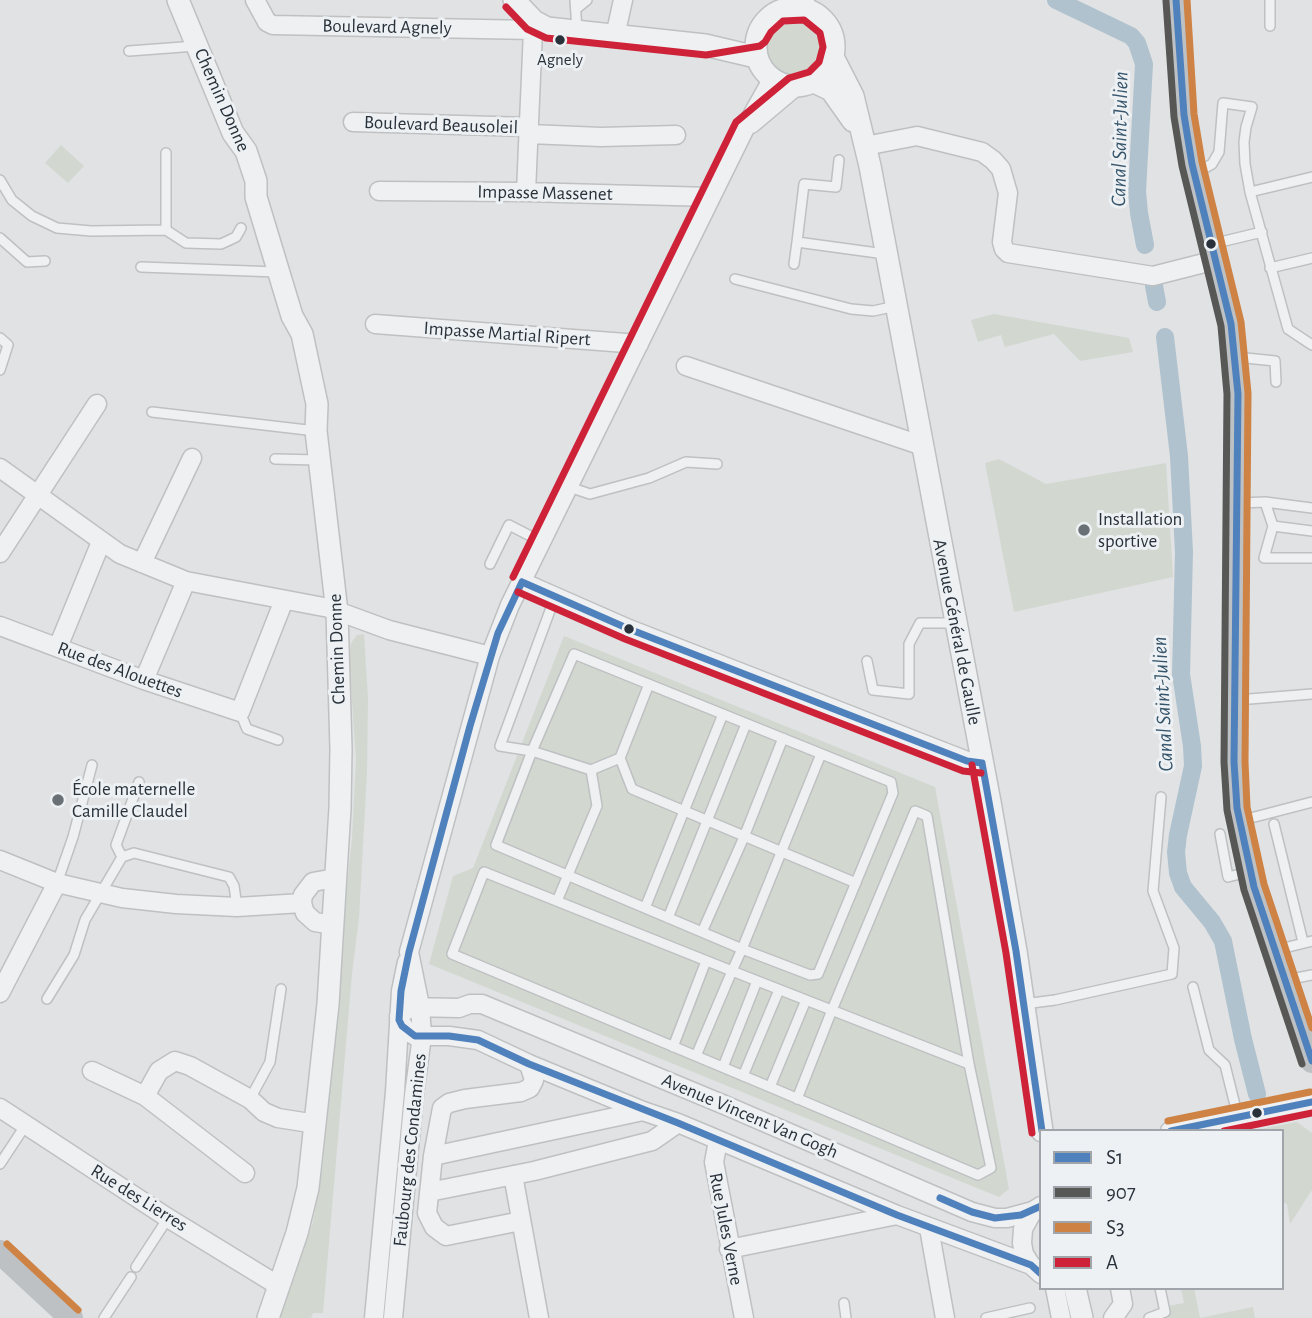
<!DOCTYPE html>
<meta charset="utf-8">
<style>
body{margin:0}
#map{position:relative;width:1312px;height:1318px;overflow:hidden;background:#e0e2e4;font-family:"Alegreya Sans",sans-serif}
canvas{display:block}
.legend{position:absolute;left:1039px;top:1129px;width:245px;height:161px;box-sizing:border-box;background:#edf1f4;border:2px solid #9fa5aa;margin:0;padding:9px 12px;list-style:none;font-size:21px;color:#29323b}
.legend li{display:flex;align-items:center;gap:14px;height:35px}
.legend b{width:35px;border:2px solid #9fa5aa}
</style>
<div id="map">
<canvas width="1312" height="1318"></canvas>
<ul class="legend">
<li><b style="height:9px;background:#4f81bd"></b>S1</li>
<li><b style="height:9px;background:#575756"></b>907</li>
<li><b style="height:9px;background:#ce8244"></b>S3</li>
<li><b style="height:9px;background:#ce2239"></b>A</li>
</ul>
</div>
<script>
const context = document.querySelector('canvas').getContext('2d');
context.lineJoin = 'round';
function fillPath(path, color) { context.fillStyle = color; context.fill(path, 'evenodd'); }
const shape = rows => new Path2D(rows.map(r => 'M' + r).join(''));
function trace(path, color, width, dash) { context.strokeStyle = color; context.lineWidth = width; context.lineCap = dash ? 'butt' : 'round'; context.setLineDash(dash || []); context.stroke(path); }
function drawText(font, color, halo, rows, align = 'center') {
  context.font = font + ' "Alegreya Sans",sans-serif'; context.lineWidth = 6; context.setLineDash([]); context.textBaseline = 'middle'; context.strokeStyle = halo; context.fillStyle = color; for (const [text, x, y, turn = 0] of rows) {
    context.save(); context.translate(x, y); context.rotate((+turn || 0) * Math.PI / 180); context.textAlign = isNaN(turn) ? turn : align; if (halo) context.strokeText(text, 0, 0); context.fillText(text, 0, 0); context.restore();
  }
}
fillPath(shape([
 '764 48a31 31 0 1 1 62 0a31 31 0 1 1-62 0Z',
 [61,145,84,166,68,183,45,163],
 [994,314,1129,338,1133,352,1080,361,1054,334,1005,347,1001,335,978,342,971,320],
 [999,459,1046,484,1166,463,1173,577,1014,612,985,463],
 [364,634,368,699,367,773,359,918,352,974,323,1313,313,1313,311,1318,280,1318,313,1222,323,1164,341,943,352,838,356,760,349,656,351,643,357,635],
 [564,636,935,787,1009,1189,999,1197,429,964,453,876,473,868],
 [1297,1122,1312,1133,1312,1190,1290,1224,1287,1204,1282,1202,1282,1131,1251,1131],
 [1181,1288,1194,1288,1200,1318,1253,1307,1255,1318,1163,1318,1170,1316,1168,1306,1184,1303]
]), '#d2d8d0');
trace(shape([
 [1056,0,1131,36,1137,43,1144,64,1137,191,1139,213,1145,245],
 [1154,286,1157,302],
 [1165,337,1179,456,1184,552,1181,674,1192,746,1193,766,1178,835,1176,852,1178,873,1183,887,1212,922,1223,941,1243,1039,1257,1094]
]), '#b0c2cd', 18);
const service = shape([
 [575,0,577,30],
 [1270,0,1270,26],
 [576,9,587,0],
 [129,51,196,46],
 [166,153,166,230,186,243,221,244,236,237,241,228],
 [1196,173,1212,164,1219,152,1223,103,1252,107,1246,127,1244,142,1245,164,1250,192,1288,329,1312,345],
 [0,180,12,200,32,216,57,228,91,231,166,230],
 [1250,192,1312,177],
 [0,238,27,262,45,261],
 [797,242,804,184,836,187,839,160],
 [1212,244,1262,232],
 [794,264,797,242,885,254],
 [141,267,277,272],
 [1270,268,1312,258],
 [735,279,851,309,873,311,896,306],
 [0,338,8,345,0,370],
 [1236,357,1275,361,1276,382],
 [152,412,316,431],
 [275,459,318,460],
 [569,487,590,494,649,478,686,462,717,464],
 [1265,502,1312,508],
 [1240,503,1265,502,1273,526,1264,558,1312,558],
 [1273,526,1312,531],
 [490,564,509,525,542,542],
 [555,597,500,746,532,751,496,845,742,949,732,971,969,1064,991,1168,978,1175,770,1087,452,954,484,872,732,971,696,1056],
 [867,661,873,690,909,694,909,644,920,623,956,623],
 [649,684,620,758,632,789,856,883],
 [1237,700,1312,694],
 [240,712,247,729,278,740],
 [620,758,591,770,532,751,574,654,891,782,893,793,818,974,810,975,742,949,821,754],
 [1243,820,1312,802],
 [1274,824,1303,942],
 [1220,834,1228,877,1248,872],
 [122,857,116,845,139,782],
 [57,883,73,837,92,765],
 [557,901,597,806,591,770],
 [645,908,723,714],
 [668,918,746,724],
 [702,932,744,837,783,738],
 [1276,950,1312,941],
 [1286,980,1312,975],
 [1193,987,1209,1050,1225,1065,1238,1117],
 [47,999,74,955,85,920,122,857,134,853,229,877,234,886,237,907],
 [1024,1004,1055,1000,1172,974,1174,948,1153,891,1161,797],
 [673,1047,706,961],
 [723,1067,757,981],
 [743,1076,779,990],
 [770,1087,806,1000],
 [250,1099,270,1062,281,989],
 [797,1099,832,1010,915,811,927,816,969,1064],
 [0,1164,25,1126],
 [136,1267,168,1218],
 [844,1303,846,1318],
 [104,1318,131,1277],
 [986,1318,1030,1308],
 [1149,1318,1165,1312,1160,1288]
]);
const minor = shape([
 [255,0,267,22,273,25,533,30],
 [796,8,805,0],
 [615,36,623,0],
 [353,122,529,127],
 [751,124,795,87],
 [529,134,601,137,676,135],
 [865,146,917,136,982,152,993,160,1001,169,1008,193,1002,242,1004,249,1008,253,1153,276,1216,260],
 [379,191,526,192,711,197],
 [526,192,533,30,538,23],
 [375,324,639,344],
 [686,366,923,446],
 [0,468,120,554,186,581,329,608,389,630,490,656],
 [0,553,97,404],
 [142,563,192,458],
 [522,582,629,629,967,761,982,763],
 [0,626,144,680,240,712,284,600],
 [58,647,101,542],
 [144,680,186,581],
 [0,860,57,883,122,898,176,904,237,907,302,903],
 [333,925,315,922,305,913,302,903,303,895,313,882,335,878],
 [0,993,57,883],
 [399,1016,410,1007,459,1008,470,1004,482,1004,727,1106,972,1212,995,1218,1007,1218,1033,1211,1041,1206],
 [399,1020,406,1030,415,1036,449,1036,478,1040,529,1064,643,1111,678,1123,897,1215,1031,1265,1041,1274],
 [92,1071,145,1096],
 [0,1108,168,1218,279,1286],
 [1170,1131,1312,1102],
 [718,1141,714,1162,744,1318],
 [433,1156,643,1111],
 [245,1173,145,1096,159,1071,175,1061,190,1066,250,1099,264,1112,278,1118,316,1124],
 [513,1175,539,1318],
 [429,1192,534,1171,652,1141,678,1123],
 [521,1221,446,1236,434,1227,427,1213,433,1156,442,1108,449,1103,465,1099,521,1092,530,1088,534,1080,529,1064],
 [929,1228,945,1318],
 [729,1249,897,1215],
 [1031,1265,1024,1254,1022,1243,1023,1229,1033,1211],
 [1055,1288,1061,1318],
 [374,1318,395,1092,401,991,407,962],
 [393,1318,414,1095,422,1036,420,1006,409,952,490,656,510,605,745,128,772,80],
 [1113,1318,1123,1304,1120,1288]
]);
const tertiary = shape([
 [178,0,233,133,246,151,256,181,256,197,292,316,302,334,317,404,316,431,337,612,341,749,340,808,328,1004,308,1188,297,1233,268,1318],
 [514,0,534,21,547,28,705,45,756,57],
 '756 47a39 39 0 1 1 78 0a39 39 0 1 1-78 0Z',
 [833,57,853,96,870,166,990,802,1016,951,1042,1131],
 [814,82,831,90,853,121],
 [1075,1288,1082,1318]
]);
trace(service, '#bec0c2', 12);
trace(minor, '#bec0c2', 21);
trace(tertiary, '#bec0c2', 24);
trace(service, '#eff0f1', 9);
trace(minor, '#eff0f1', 18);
trace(tertiary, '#eff0f1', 21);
trace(shape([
 [1176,0,1184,115,1192,164,1231,324,1238,394,1234,762,1237,808,1244,848,1254,887,1312,1061],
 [0,1252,71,1318]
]), '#bec1c4', 24);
trace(shape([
 [1176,0,1184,115,1192,164,1231,324,1238,394,1234,762,1237,808,1254,887,1312,1061],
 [522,582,498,633,470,726,409,952,401,991,399,1020,402,1026,415,1036,449,1036,478,1040,529,1064,678,1123,897,1215,1031,1265,1041,1274],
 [522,582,629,629,967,761,982,763],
 [982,763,1016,951,1042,1131],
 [1171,1131,1312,1102],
 [940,1198,972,1212,995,1218,1021,1215,1041,1206]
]), '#4f81bd', 7);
trace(shape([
 [1166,1,1174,117,1182,166,1221,326,1227,394,1224,762,1227,810,1244,890,1302,1064]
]), '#575756', 7);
trace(shape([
 [1187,0,1194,114,1202,162,1241,322,1248,393,1245,762,1247,807,1264,884,1312,1028],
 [1168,1121,1310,1092],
 [7,1244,78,1310]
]), '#ce8244', 7);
trace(shape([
 [506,7,527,29,546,38,706,55,760,46,765,42,771,32,783,21,804,20,820,33,823,47,819,62,809,72,789,78,736,122,513,577],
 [518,592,625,639,963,771,981,773],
 [972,765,1006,953,1032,1133],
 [1224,1131,1312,1113]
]), '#ce2239', 7);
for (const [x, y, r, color] of [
 [560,40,6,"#29323b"],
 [1211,244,6,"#29323b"],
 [1084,530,7,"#697076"],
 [629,629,6,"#29323b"],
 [58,800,7,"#697076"],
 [1257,1113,6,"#29323b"]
]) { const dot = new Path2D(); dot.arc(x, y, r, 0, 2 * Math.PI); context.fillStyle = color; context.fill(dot); trace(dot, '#edf1f4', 2.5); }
drawText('17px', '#29323b', '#edf1f4', [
 ["Agnely",560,60]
]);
drawText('19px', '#29323b', '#edf1f4', [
 ["Boulevard Agnely",387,27,1],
 ["Chemin Donne",222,100,66],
 ["Boulevard Beausoleil",441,125,2],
 ["Impasse Massenet",545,193,1],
 ["Impasse Martial Ripert",507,334,4],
 ["Avenue Général de Gaulle",957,632,79],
 ["Chemin Donne",337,649,-92],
 ["Rue des Alouettes",120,670,20],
 ["Avenue Vincent Van Gogh",750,1116,23],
 ["Faubourg des Condamines",410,1150,-84],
 ["Rue des Lierres",139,1198,32],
 ["Rue Jules Verne",726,1229,79]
]);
drawText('19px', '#29323b', '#edf1f4', [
 ["Installation",1098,519],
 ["sportive",1098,541],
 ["École maternelle",72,789],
 ["Camille Claudel",72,811]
], 'left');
drawText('italic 21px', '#37556b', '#edf1f4', [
 ["Canal Saint-Julien",1120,139,-89],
 ["Canal Saint-Julien",1163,704,-93]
]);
</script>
